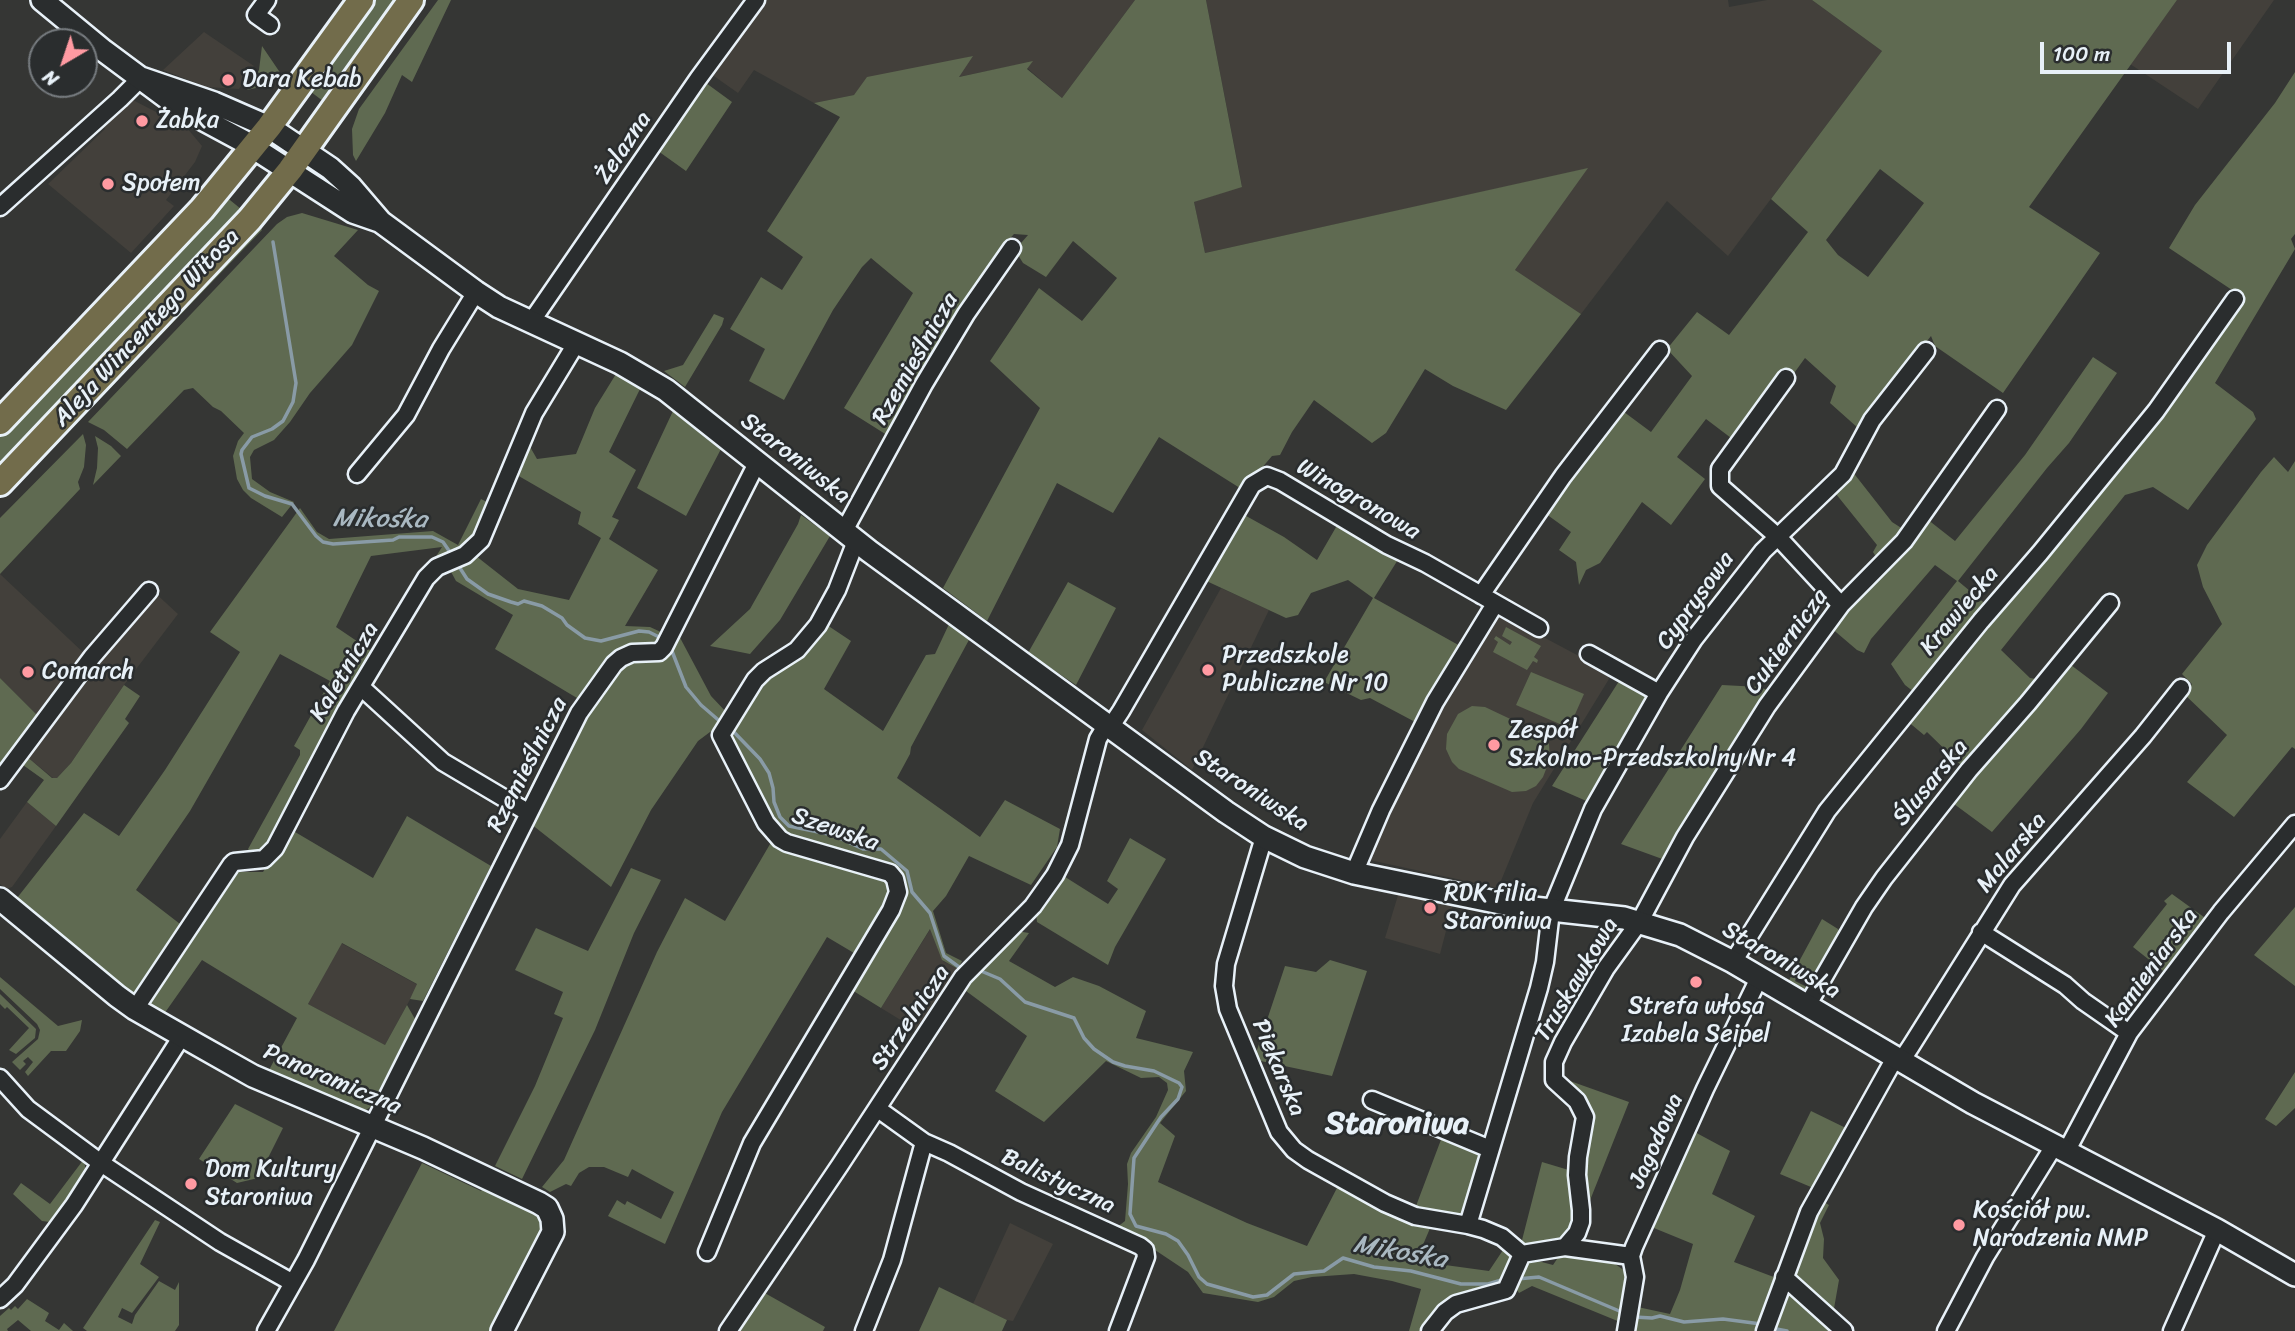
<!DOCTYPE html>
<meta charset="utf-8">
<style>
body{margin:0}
#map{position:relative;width:2295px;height:1331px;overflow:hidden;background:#353634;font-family:Sriracha,sans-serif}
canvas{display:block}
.north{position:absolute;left:28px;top:28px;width:70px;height:70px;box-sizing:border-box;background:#2a2d2e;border:2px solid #767b7f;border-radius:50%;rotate:219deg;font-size:19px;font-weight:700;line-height:28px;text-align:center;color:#e8f1f8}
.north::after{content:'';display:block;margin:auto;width:24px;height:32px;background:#ff9aa2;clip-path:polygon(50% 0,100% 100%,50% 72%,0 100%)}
.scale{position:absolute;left:2040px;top:42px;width:191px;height:32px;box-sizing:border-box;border:4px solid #e8f1f8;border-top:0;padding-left:9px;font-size:21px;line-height:24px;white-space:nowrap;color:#e8f1f8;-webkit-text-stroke:5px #2a2d2e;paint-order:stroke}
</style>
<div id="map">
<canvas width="2295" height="1331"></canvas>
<div class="north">N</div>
<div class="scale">100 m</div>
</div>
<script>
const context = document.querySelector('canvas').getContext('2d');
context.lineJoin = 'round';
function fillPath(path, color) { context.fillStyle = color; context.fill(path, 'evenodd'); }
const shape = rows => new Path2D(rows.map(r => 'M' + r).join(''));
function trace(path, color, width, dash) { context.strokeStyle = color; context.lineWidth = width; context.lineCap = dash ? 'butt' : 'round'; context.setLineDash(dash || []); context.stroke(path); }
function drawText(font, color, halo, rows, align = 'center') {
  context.font = font + ' Sriracha,sans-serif'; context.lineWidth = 5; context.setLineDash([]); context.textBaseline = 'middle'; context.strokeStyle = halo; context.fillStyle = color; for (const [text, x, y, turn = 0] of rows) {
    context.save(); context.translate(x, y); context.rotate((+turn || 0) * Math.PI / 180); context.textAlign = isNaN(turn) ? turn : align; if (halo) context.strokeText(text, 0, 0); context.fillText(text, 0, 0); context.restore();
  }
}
fillPath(shape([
 [759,0,1135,0,1062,98,1027,68,1032,62,958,77,972,56,854,95,814,103,754,70,738,93,711,74],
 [1206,0,1728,0,1729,7,1767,0,1812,0,1882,51,1728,256,1667,201,1581,314,1515,270,1586,169,1205,253,1194,202,1242,186],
 [2177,0,2274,0,2198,109,2130,64],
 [204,32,254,66,239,89,206,87,163,70],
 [131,99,187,128,202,146,195,162,166,200,174,206,131,253,48,184,105,129,104,127],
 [0,574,87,656,39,717,0,678],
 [1221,588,1269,610,1192,770,1142,730],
 [153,591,178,614,124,685,71,763,57,778,53,778,25,755],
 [1502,615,1607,671,1609,679,1533,803,1498,888,1365,859,1448,688,1494,617],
 [27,802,56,826,12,887,6,889,0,884,0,839],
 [1399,892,1453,904,1440,954,1385,938],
 [931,928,943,961,958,969,917,1030,881,1008],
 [341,943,418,985,385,1045,308,1004],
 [1010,1223,1053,1244,1013,1321,1007,1320,973,1304]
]), '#43403b');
fillPath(shape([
 [374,0,402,0,327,104,311,92,352,36],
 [438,0,451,0,412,82,402,75,385,113,356,161,353,155,352,129,359,109],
 [1135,0,1206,0,1242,187,1194,202,1205,253,1588,168,1515,270,1581,314,1506,410,1453,386,1425,369,1386,433,1372,443,1314,400,1292,432,1280,455,1272,456,1243,490,1159,437,1113,513,1057,483,987,621,943,588,1040,408,990,361,1039,288,1082,321,1117,278,1073,241,1046,277,1023,263,1015,250,1028,235,1014,234,1001,248,968,299,890,437,844,408,913,293,871,258,862,267,833,310,784,400,749,381,765,349,730,329,761,277,782,290,803,257,767,231,840,117,814,103,854,95,867,77,973,56,959,77,1033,61,1027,69,1062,98],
 [1812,0,2177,0,2029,207,2100,253,2003,393,1935,346,1931,336,1858,428,1830,403,1836,386,1805,358,1792,376,1735,441,1706,419,1677,457,1705,479,1671,525,1642,502,1600,563,1586,570,1579,585,1576,562,1559,550,1571,532,1542,511,1620,409,1651,432,1692,376,1667,349,1697,312,1729,335,1808,232,1771,199,1882,51],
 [1880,169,1924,203,1868,277,1838,255,1826,240],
 [262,46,281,74,265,86,247,90,259,70],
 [2295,72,2295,234,2291,239,2295,249,2215,383,2253,412,2256,419,2188,510,2153,487,2125,495,2001,650,2030,678,2042,680,1964,768,1927,732,1924,735,1906,720,2213,337,2244,294,2232,290,2169,248,2195,205,2275,103],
 [706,83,732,102,686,171,658,151],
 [225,196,241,209,194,262,20,443,0,467,0,434],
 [302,213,358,230,334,256,368,285,379,291,352,345,310,393,290,422,274,440,254,450,250,457,252,479,270,492,294,502,282,517,251,498,243,490,237,479,233,456,238,441,244,433,221,411,213,407,193,388,184,390,127,449,104,430,88,422,277,224,287,217],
 [258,224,262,230,82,417,81,412],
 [714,314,724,318,722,325,685,387,664,371,683,365],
 [2093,357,2117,373,2069,443,2047,468,1958,581,1988,606,1914,692,1905,685,1891,664,1957,581,1935,565,1871,639,1864,653,1857,650,1830,627,1927,519,1955,541,2025,455],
 [616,374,641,387,609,452,636,470,612,517,619,520,609,539,658,570,625,626,650,627,663,633,659,646,620,647,578,705,572,709,577,698,495,649,513,615,456,581,450,570,476,556,518,589,569,600,601,538,578,524,581,512,517,475,529,445,537,459,576,454,595,408],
 [673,411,721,449,686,516,637,488],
 [83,434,86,445,84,467,78,482,80,489,0,574,0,518],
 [95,436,111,446,121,456,93,485,97,468,98,448],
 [2274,457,2288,472,2295,461,2295,749,2292,747,2234,817,2187,782,2227,735,2184,694,2192,684,2182,674,2222,624,2203,587,2197,565,2207,545,2261,472],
 [1852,471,1892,522,1906,531,1878,560,1873,552,1877,545,1836,494],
 [481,499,487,502,488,512,483,525,463,551,430,566,442,547,371,556,336,627,376,654,271,846,254,856,248,849,300,755,300,750,294,746,330,681,280,654,190,811,136,890,184,927,135,996,17,898,84,813,119,836,165,770,240,652,210,632,300,508,317,532,329,539,433,531,458,545],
 [1239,512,1284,537,1317,560,1339,522,1399,558,1374,598,1462,647,1417,723,1370,698,1361,700,1324,682,1373,598,1348,580,1311,593,1298,615,1286,618,1200,578],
 [801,515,830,536,780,620,750,654,710,646,750,609,798,524],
 [1068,582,1116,608,1076,685,1028,653],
 [950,622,970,638,911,747,910,754,897,778,980,837,1005,800,1060,829,1057,847,1031,885,969,856,946,896,933,911,946,953,962,961,958,969,942,960,930,929,881,1008,847,987,900,880,786,837,766,812,726,735,745,700,824,623,851,641,824,689,883,731,926,655,935,654],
 [1506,627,1541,646,1534,657,1538,660,1537,663,1533,661,1527,670,1493,652,1498,642,1494,639,1496,636,1510,645,1512,642,1502,636],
 [677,632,711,696,728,714,720,729,710,732,698,741,651,810,611,887,531,824,585,710,619,666],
 [2067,662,2108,693,2081,729,1992,832,1950,801],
 [1531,672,1584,694,1569,728,1516,705],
 [0,678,39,717,0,768],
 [1621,678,1643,690,1649,704,1591,803,1552,786],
 [124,685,140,696,125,719,129,723,56,826,27,802,44,780,23,765,25,755,52,778,57,778,71,763],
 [1722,685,1760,687,1772,692,1703,790,1706,793,1665,860,1621,844],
 [1472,706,1485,707,1542,734,1549,744,1550,759,1543,777,1536,786,1526,791,1512,792,1459,769,1452,762,1446,749,1447,734,1458,714],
 [407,816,491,866,423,1001,410,999,417,984,342,943,308,1004,385,1045,407,1005,415,1019,372,1106,366,1110,362,1109,269,1070,297,1018,202,960,164,1014,145,1002,238,872,263,872,290,829,373,878],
 [1130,838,1166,859,1115,947,1108,965,1037,922,1036,913,1062,875,1108,904,1118,889,1107,881],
 [773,839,890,881,893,895,859,956,827,937,722,1112,665,1244,608,1216,617,1200,625,1205,627,1201,661,1219,674,1192,632,1169,628,1177,604,1167,589,1167,579,1173,571,1186,566,1184,550,1192,542,1187,564,1160,657,952,685,898,725,921],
 [631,868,661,880,634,933,595,1030,522,1179,495,1166,535,1086,563,1018,554,1014,563,992,515,970,536,928,588,951],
 [2172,894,2208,920,2167,974,2133,947,2167,904,2164,901],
 [2295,907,2295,986,2254,955],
 [1822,919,1838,929,1841,935,1815,978,1808,974,1806,979,1798,974,1795,981,1811,989,1807,994,1788,982],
 [1017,931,1029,933,1009,961,1055,987,1073,977,1099,986,1146,1011,1136,1038,1193,1052,1184,1071,1186,1091,1160,1123,1175,1136,1158,1182,1247,1223,1307,1246,1338,1186,1386,1213,1431,1226,1416,1261,1489,1271,1505,1247,1512,1255,1500,1286,1423,1331,1409,1331,1421,1289,1392,1281,1354,1274,1312,1277,1294,1281,1274,1297,1258,1302,1203,1293,1188,1272,1155,1250,1153,1254,1116,1228,1125,1221,1128,1184,1127,1164,1131,1153,1156,1117,1168,1090,1167,1083,1159,1077,1141,1078,1106,1061,1044,1122,995,1091,1027,1036,966,991,964,986],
 [1330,960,1367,971,1332,1076,1256,1060,1251,1053,1256,1053,1285,966,1316,972],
 [0,977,58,1026,82,1020,80,1031,66,1051,51,1051,28,1076,25,1072,33,1062,28,1057,23,1061,26,1064,20,1070,12,1062,38,1039,40,1030,37,1024,0,989],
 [0,994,36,1029,35,1038,16,1054,9,1050,29,1028,7,1007,5,1009,0,1004],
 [2295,1072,2295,1108,2276,1126,2265,1119],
 [1556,1076,1629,1102,1585,1213,1581,1161,1591,1115],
 [235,1104,283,1128,258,1178,237,1183,199,1159],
 [1811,1111,1850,1130,1818,1190,1780,1174],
 [1691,1130,1730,1151,1712,1194,1755,1216,1734,1262,1779,1279,1760,1331,1633,1331,1633,1306,1670,1314,1680,1290,1693,1244,1649,1226],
 [1442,1137,1472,1149,1482,1156,1467,1211,1459,1218,1420,1211,1391,1202,1388,1195,1416,1206],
 [84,1159,86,1173,50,1222,42,1221,13,1194,21,1183,50,1204],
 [1542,1162,1572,1171,1577,1223,1563,1244,1528,1247,1521,1244],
 [422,1163,481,1191,483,1188,533,1211,540,1221,541,1233,491,1331,334,1331],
 [1820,1200,1829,1205,1820,1223,1824,1239,1823,1258,1839,1280,1833,1314,1790,1279],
 [155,1220,160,1222,140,1264,159,1277,132,1313,122,1308,118,1317,132,1324,135,1315,159,1281,175,1290,179,1282,179,1325,175,1331,87,1331,83,1328],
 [1574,1255,1611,1261,1629,1274,1620,1322,1532,1286,1519,1293,1514,1286,1528,1258,1535,1256,1538,1261,1553,1265,1559,1256],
 [1785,1282,1838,1331,1771,1331],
 [939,1287,1007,1320,1002,1331,919,1331],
 [763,1292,825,1327,823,1331,736,1331],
 [27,1299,49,1313,45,1321,59,1330,64,1323,73,1331,31,1331,18,1320,7,1329,8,1331,0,1331,0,1316,9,1308,11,1310,15,1306,18,1309]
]), '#5f6a51');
trace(shape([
 [273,242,296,383,293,402,283,421,272,429,252,437,242,450,241,454,249,488,265,496,292,504,316,536,323,542,333,544,393,540,399,537,432,537,443,542,452,555],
 [458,565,467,579,488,594,511,602,518,604,524,601,542,606,562,618,567,625,585,638,601,641,639,631,649,632,661,638],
 [670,646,686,687,701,705,723,724],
 [730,728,760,759,769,773,773,788,774,802,780,817,789,826,833,835,863,849,881,849,907,871,912,892,930,913,944,956,959,967],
 [981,971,1000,979,1025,1002,1074,1018,1084,1038,1094,1049,1113,1062,1125,1066,1154,1071,1179,1083,1182,1087,1178,1099,1161,1117,1134,1158,1130,1214,1136,1226,1166,1234,1178,1241,1188,1255,1199,1277,1207,1284,1253,1297,1267,1295,1294,1274,1324,1271,1343,1258,1374,1267,1411,1271,1461,1284,1488,1284,1505,1279],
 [1517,1279,1539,1277,1624,1313],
 [1634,1317,1652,1318,1660,1316,1684,1322,1723,1319,1761,1324],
 [1771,1328,1787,1331]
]), '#899ba6', 3.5);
const street = shape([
 [267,0,256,15,270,25],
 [0,207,120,99,141,78],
 [531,322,698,79,756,0],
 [1786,378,1720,469,1720,486,1778,537,1841,605],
 [357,474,406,415,441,349,476,292],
 [844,531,924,384,966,314,1012,248],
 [1481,595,1563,476,1660,350],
 [1589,654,1659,693],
 [361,687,443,762,529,813],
 [0,780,92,657,149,591],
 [1264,837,1226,964,1224,986,1228,1009,1279,1132,1294,1150,1308,1160,1385,1203,1415,1216,1468,1225,1483,1229,1502,1237,1522,1254],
 [1354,873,1381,810,1435,702,1495,604],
 [1981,932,2065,985,2083,1001,2129,1033],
 [1733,962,1827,811,1981,621,2040,553,2156,411,2235,299],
 [1807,1006,1864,907,1884,878,1969,770,2028,703,2110,603],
 [135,1009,231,865,234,862,264,859,275,848,346,711,426,578,437,567,465,555,481,540,534,413,577,342],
 [0,1078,28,1109,101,1163,220,1242,293,1283],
 [1372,1100,1490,1149],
 [878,1109,924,1142,949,1153,1021,1192,1140,1246,1145,1250,1146,1257,1118,1331],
 [2066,1152,2129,1033,2221,912,2295,824],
 [1468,1225,1539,988,1545,962,1551,911,1593,809,1659,693,1694,639,1763,551,1843,474,1872,420,1926,351],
 [1565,1247,1631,1256],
 [707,1252,752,1143,891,910,898,892,895,879,890,873,787,843,780,839,766,823,721,735,755,680,764,671,797,650,818,625,837,590,856,541],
 [1784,1277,1844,1331],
 [0,1299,15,1285,74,1205,182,1036],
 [266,1331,306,1260,579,713,614,664,621,658,632,653,659,652,664,647,757,463],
 [728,1331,840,1165,963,977,1033,906,1055,875,1070,845,1098,739,1104,729,1115,720,1121,711,1252,485,1267,476,1280,481,1387,545,1425,563,1539,628],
 [864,1331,892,1260,924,1142],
 [1430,1331,1445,1312,1456,1304,1506,1290,1522,1254,1565,1247,1577,1233,1581,1222,1581,1210,1577,1175,1578,1157,1585,1117,1577,1101,1554,1080,1554,1062,1563,1042,1606,968,1640,921,1685,837,1767,706,1841,605,1904,541,1997,409],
 [1626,1331,1635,1277,1631,1256,1634,1247,1705,1089,1759,978],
 [1765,1331,1809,1212,1891,1065,1905,1055,1911,1046,2012,885,2143,736,2181,688],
 [1946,1331,1985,1257,2054,1146],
 [2172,1331,2217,1230]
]);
const secondary = shape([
 [42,0,104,51,178,106,243,141,353,212,379,221],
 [141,78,214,103,269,127,330,168,351,187,381,222,476,292,499,307,620,363,666,390,869,551,1226,812,1264,837,1305,857,1354,873,1515,906,1624,918,1680,935,1733,962,1973,1103,2217,1230,2295,1275],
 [0,899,117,996,135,1009,198,1045,253,1076,423,1148,539,1203,547,1208,552,1219,553,1232,502,1331]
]);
const primary = shape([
 [0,422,202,209,269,127,361,0],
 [0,483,250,219,290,170,411,0]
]);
trace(street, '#e8f1f8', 21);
trace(secondary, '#e8f1f8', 26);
trace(primary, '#e8f1f8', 30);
trace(street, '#2a2d2e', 16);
trace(secondary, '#2a2d2e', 21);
trace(primary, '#726c4b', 24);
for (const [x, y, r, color] of [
 [228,80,7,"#ff9aa2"],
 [142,121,7,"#ff9aa2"],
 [108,184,7,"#ff9aa2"],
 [1208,670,7,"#ff9aa2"],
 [28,672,7,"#ff9aa2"],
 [1494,745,7,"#ff9aa2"],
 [1430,908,7,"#ff9aa2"],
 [1696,982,7,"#ff9aa2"],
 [191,1184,7,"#ff9aa2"],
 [1959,1225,7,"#ff9aa2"]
]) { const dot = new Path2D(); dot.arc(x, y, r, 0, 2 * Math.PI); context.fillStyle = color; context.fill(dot); trace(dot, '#2a2d2e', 2.5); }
drawText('24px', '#e8f1f8', '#2a2d2e', [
 ["Dara Kebab",242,80],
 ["Żabka",156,121],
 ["Społem",122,184],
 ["Przedszkole",1222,656],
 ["Publiczne Nr 10",1222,684],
 ["Comarch",42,672],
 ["Zespół",1508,731],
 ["Szkolno-Przedszkolny Nr 4",1508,759],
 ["RDK filia",1444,894],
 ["Staroniwa",1444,922],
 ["Strefa włosa",1696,1007,"center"],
 ["Izabela Seipel",1696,1035,"center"],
 ["Dom Kultury",205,1170],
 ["Staroniwa",205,1198],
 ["Kościół pw.",1973,1211],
 ["Narodzenia NMP",1973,1239]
], 'left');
drawText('24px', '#e8f1f8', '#2a2d2e', [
 ["Żelazna",624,148,-56],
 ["Aleja Wincentego Witosa",147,328,-47],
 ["Rzemieślnicza",916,359,-60],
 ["Staroniwska",795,459,38],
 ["Winogronowa",1358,500,30],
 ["Cyprysowa",1696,601,-54],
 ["Krawiecka",1960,611,-50],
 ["Cukiernicza",1787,642,-54],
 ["Kaletnicza",345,672,-59],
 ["Rzemieślnicza",528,765,-63],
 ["Ślusarska",1931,783,-51],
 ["Staroniwska",1251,791,33],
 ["Szewska",835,830,19],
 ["Malarska",2012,853,-51],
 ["Staroniwska",1781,961,30],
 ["Kamieniarska",2152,968,-54],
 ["Truskawkowa",1577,980,-59],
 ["Strzelnicza",911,1018,-56],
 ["Piekarska",1278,1068,67],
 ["Panoramiczna",332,1080,23],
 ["Jagodowa",1657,1141,-66],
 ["Balistyczna",1058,1182,25]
]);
drawText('italic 26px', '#a9b8c1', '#2a2d2e', [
 ["Mikośka",380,520,1],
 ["Mikośka",1400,1253,10]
]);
drawText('bold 32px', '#e8f1f8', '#2a2d2e', [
 ["Staroniwa",1397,1125]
]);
</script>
